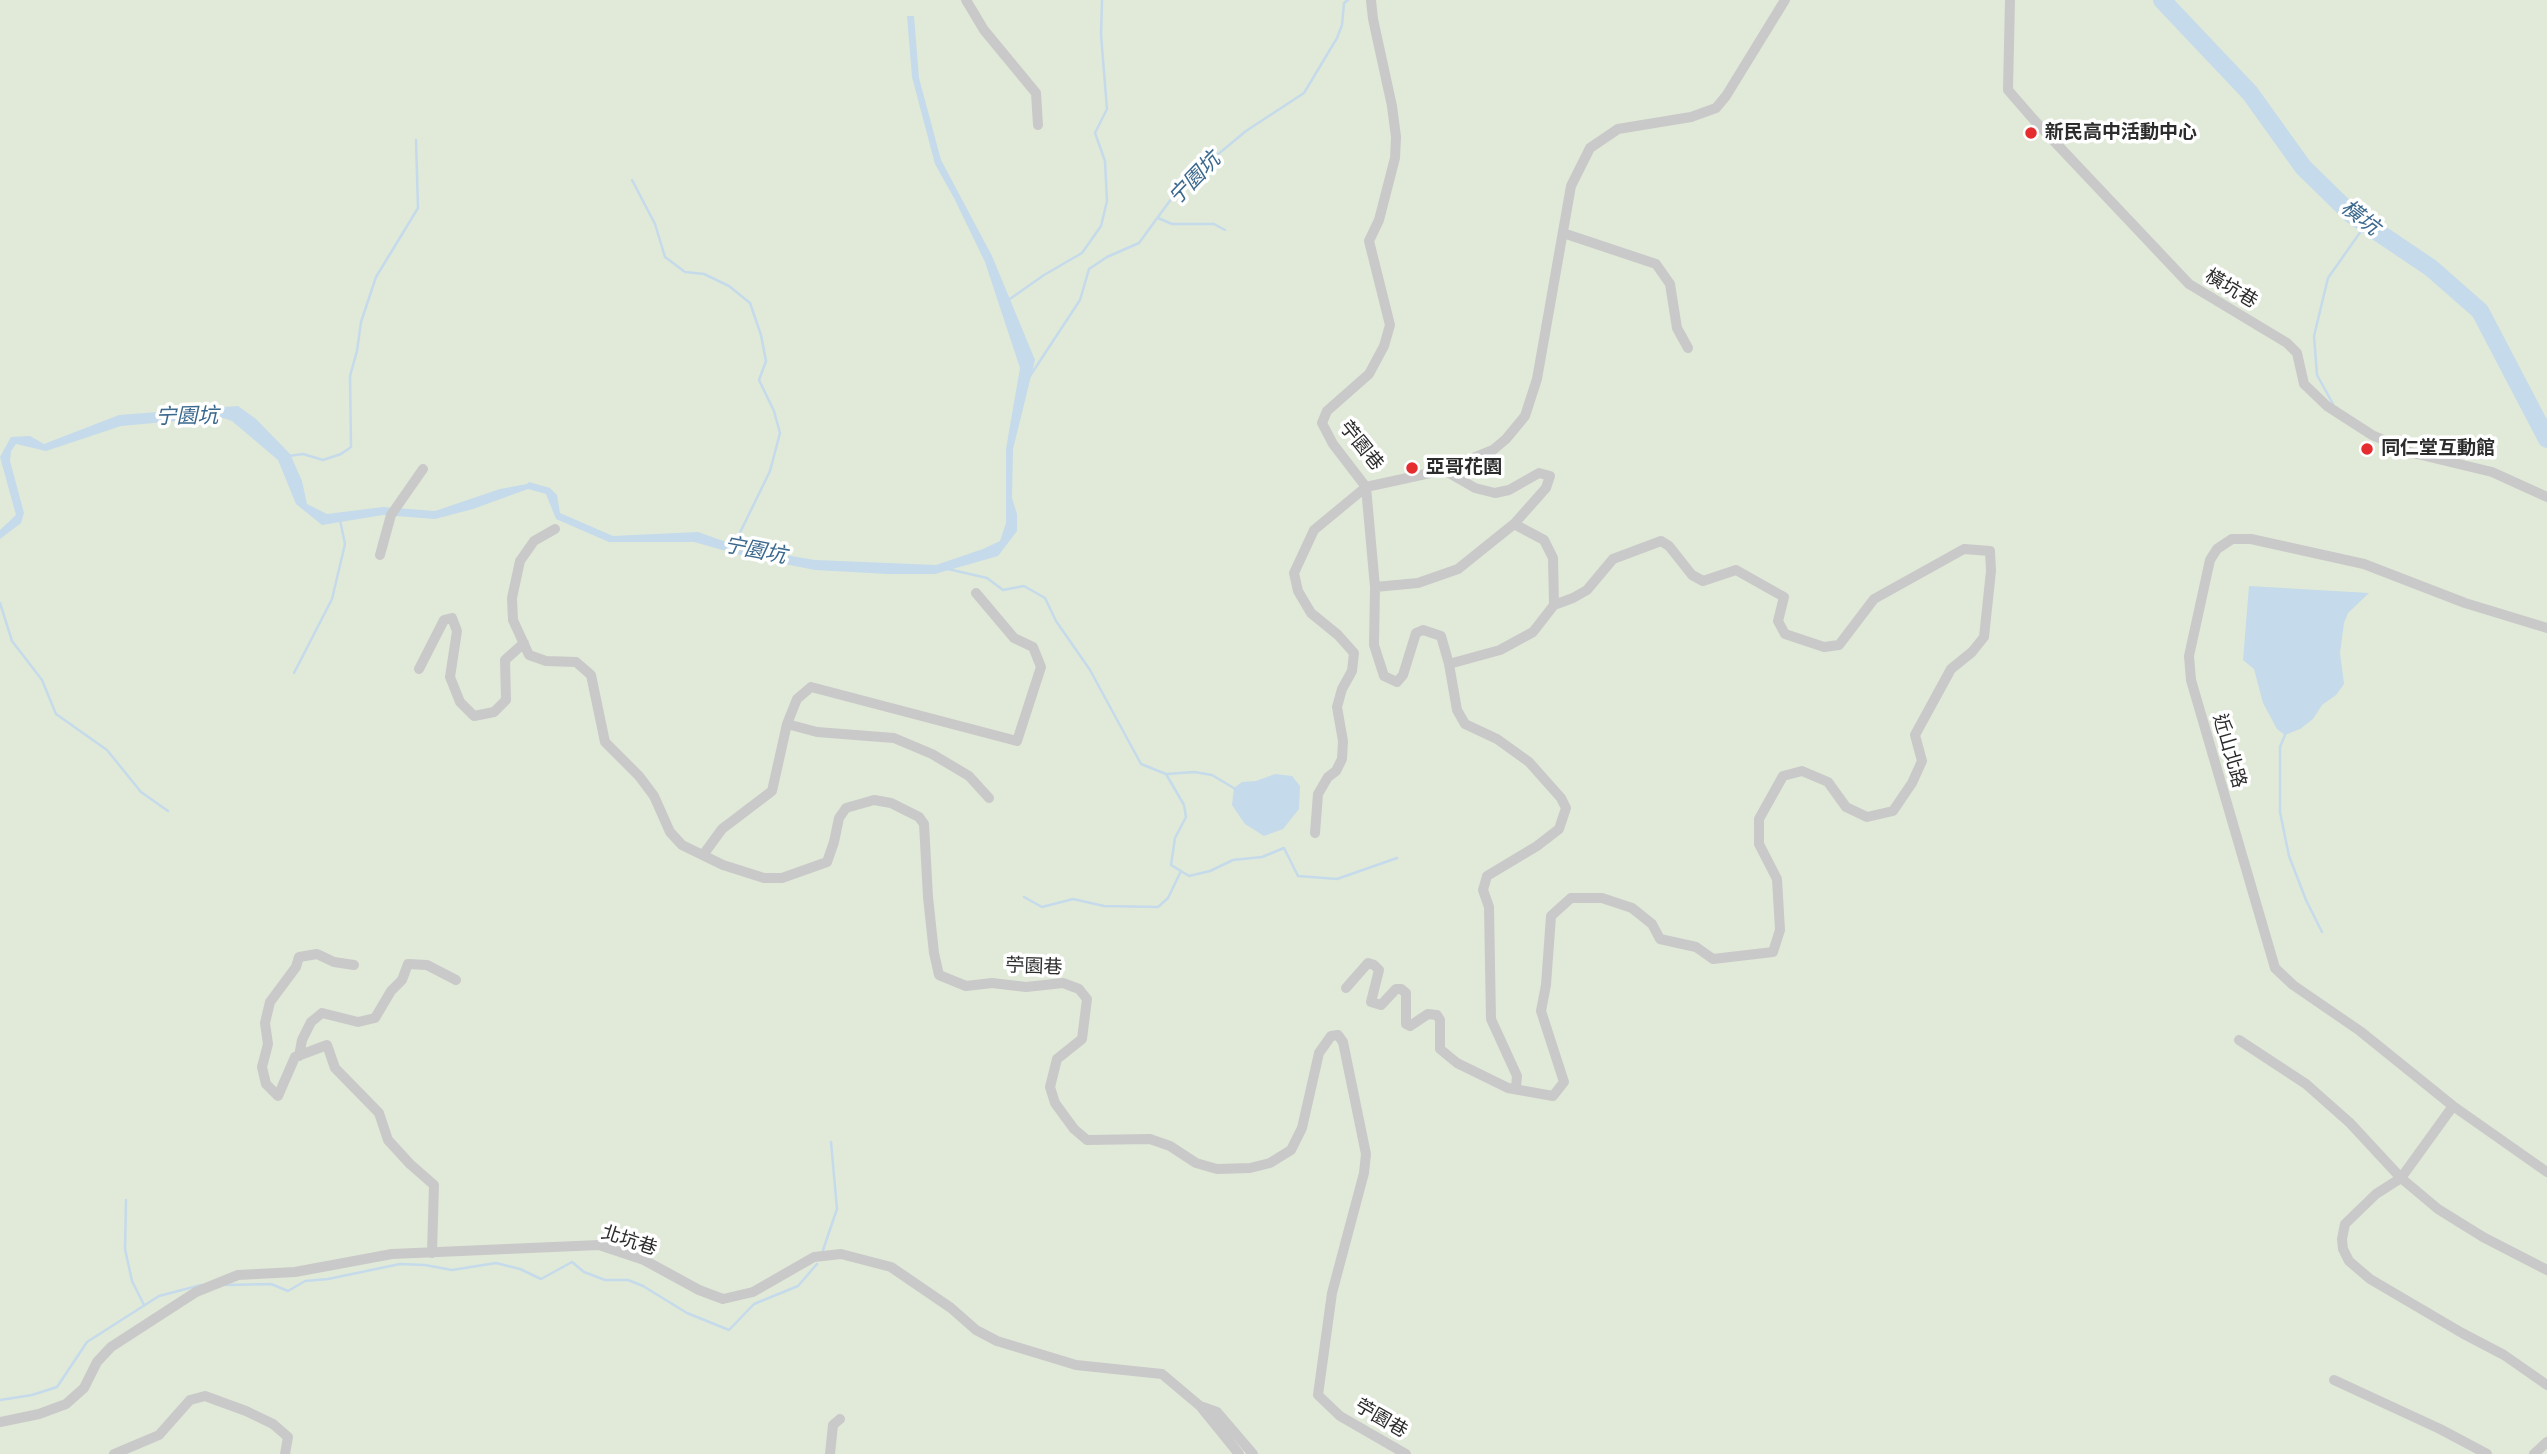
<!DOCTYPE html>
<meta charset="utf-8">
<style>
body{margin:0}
canvas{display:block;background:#fff}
</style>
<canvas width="2547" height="1454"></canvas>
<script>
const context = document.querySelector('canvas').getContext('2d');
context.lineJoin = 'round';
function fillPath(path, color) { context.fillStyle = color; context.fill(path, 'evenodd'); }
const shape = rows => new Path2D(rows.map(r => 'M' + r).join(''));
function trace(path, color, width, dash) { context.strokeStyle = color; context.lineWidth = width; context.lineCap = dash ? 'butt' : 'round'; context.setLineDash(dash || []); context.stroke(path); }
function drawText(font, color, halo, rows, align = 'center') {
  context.font = font + ' Manrope,"Noto Sans TC",sans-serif'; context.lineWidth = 7; context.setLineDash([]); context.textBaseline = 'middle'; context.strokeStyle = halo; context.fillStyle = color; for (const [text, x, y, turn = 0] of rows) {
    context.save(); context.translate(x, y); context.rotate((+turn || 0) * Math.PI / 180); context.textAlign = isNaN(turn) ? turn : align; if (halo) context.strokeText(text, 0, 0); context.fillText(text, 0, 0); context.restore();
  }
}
fillPath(shape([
 [0,0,2547,0,2547,1454,0,1454]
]), '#e1ead9');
fillPath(shape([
 [907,16,914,16,919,78,941,160,992,256,1035,360,1013,449,1012,498,1017,514,1017,531,998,556,935,574,888,574,815,570,744,556,694,542,609,542,556,519,546,494,528,489,473,509,435,519,383,515,322,525,296,504,278,460,232,421,220,417,121,426,46,451,16,444,11,451,10,461,24,513,21,523,0,539,0,530,16,515,0,457,11,437,30,436,44,444,119,415,238,406,256,419,290,454,302,481,307,504,327,514,383,507,435,511,500,489,527,484,529,482,550,488,557,495,560,513,613,536,698,532,743,548,815,560,936,565,983,549,1000,541,1006,523,1006,449,1020,368,985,262,954,198,935,164,912,77],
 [2249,586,2369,593,2348,613,2344,623,2340,653,2344,684,2336,695,2322,705,2313,719,2300,729,2285,735,2277,729,2263,703,2254,669,2243,660],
 [1275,774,1292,776,1300,786,1299,809,1283,829,1264,836,1245,824,1232,805,1234,788,1242,782,1256,781]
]), '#c5daea');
trace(shape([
 [632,180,655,224,665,257,685,272,704,274,729,286,750,303,761,335,766,361,759,380,774,411,780,433,770,471,733,547],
 [1158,218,1172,224,1214,224,1225,230],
 [1007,301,1044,275,1082,253,1101,226,1107,201,1105,161,1095,133,1107,109,1101,35,1102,0],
 [1030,376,1080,300,1089,269,1107,257,1139,243,1177,191,1193,175,1246,131,1304,93,1337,38,1342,25,1344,3,1348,0],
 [2333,404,2317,375,2314,336,2328,278,2366,224],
 [289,456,303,454,323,460,341,454,351,447,350,376,357,351,361,322,376,277,418,208,416,140],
 [948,569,987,578,1003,590,1024,586,1045,598,1056,621,1090,670,1141,764,1166,774,1184,805,1186,817,1175,838,1171,865,1189,876,1210,871,1233,860,1262,857,1284,848,1298,876,1337,879,1397,858],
 [0,603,12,641,42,680,56,714,107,750,141,792,168,811],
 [294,673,332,599,345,544,340,520],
 [2285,735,2280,747,2280,812,2289,856,2306,900,2322,932],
 [1167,774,1194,772,1212,775,1237,790],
 [1024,897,1042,907,1073,899,1104,906,1158,907,1168,898,1181,871],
 [126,1200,125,1249,132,1281,144,1305],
 [823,1250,837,1209,831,1142],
 [226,1285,271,1284,288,1291,305,1281,328,1279,400,1264,425,1265,452,1270,496,1263,520,1269,541,1279,572,1262,584,1272,605,1280,628,1280,643,1286,687,1313,729,1330,754,1304,798,1286,817,1264],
 [0,1400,32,1395,57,1387,87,1342,159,1296,201,1285]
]), '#c5daea', 2.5);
trace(shape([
 [2162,0,2250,93,2303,167,2351,214,2431,268,2480,311,2547,439]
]), '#c5daea', 18);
trace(shape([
 [966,0,984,30,1036,93,1038,125],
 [1371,0,1373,19,1392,106,1396,137,1395,158,1379,220,1369,241,1390,325,1384,346,1369,374,1327,411,1322,423,1333,444,1366,487,1444,470,1493,450,1506,439,1525,416,1537,379,1571,186,1590,148,1618,129,1691,117,1716,108,1726,96,1785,0],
 [2010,0,2008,90,2034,120,2189,284,2287,343,2297,353,2304,384,2327,406,2372,435,2413,453,2492,472,2547,497],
 [1563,233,1656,264,1670,284,1677,328,1688,348],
 [1444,470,1475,488,1495,493,1509,490,1539,473,1550,476,1546,488,1514,524,1544,540,1553,558,1554,605,1533,632,1500,650,1449,664,1457,710,1465,724,1497,739,1529,762,1561,798,1566,808,1559,829,1537,846,1487,876,1483,890,1489,907,1491,1019,1517,1076,1516,1087],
 [1366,487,1375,587,1374,645,1384,676,1397,682,1403,675,1416,633,1423,630,1441,636,1449,664],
 [555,529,534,541,520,561,512,598,513,620,529,655,546,661,576,662,591,675,605,742,639,776,654,796,670,832,682,845,723,865,764,878,782,878,827,862,834,842,839,818,846,808,874,800,891,803,919,817,924,824,928,897,934,953,939,975,966,986,992,983,1026,987,1063,983,1079,989,1087,999,1082,1039,1057,1059,1050,1087,1055,1103,1074,1129,1087,1140,1150,1139,1170,1146,1196,1163,1217,1169,1250,1168,1270,1163,1291,1150,1302,1128,1319,1053,1331,1036,1338,1035,1343,1042,1366,1154,1364,1173,1332,1293,1318,1395,1340,1416,1406,1454],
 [380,555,391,515,423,469],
 [1375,587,1418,583,1458,569,1514,524],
 [2547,628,2465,603,2364,564,2251,539,2232,539,2217,549,2210,560,2189,656,2191,680,2275,968,2293,985,2360,1031,2453,1106,2547,1172],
 [419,669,444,620,452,618,457,631,450,677,460,702,474,716,494,712,506,700,505,660,524,643],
 [787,724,817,732,894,738,932,754,969,776,989,798],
 [1315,833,1318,794,1328,777,1336,771,1342,759,1343,741,1337,707,1342,689,1352,671,1354,653,1338,635,1311,613,1298,591,1294,573,1314,530,1366,487],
 [703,855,722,829,772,791,787,724,797,699,811,687,1017,741,1041,667,1033,647,1014,638,976,593],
 [354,965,334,962,317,954,299,957,296,967,270,1002,265,1023,268,1044,262,1067,266,1084,278,1096,295,1057,327,1045,335,1068,379,1113,388,1140,410,1164,434,1185,432,1253],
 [1346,988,1368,963,1374,965,1379,970,1371,1002,1381,1005,1396,989,1401,989,1406,993,1406,1024,1410,1026,1428,1014,1437,1015,1440,1020,1440,1049,1457,1063,1508,1088,1553,1096,1564,1082,1541,1011,1546,985,1551,916,1571,898,1602,898,1632,908,1652,924,1660,939,1696,947,1713,959,1773,952,1780,930,1777,879,1759,844,1759,819,1783,776,1802,771,1828,782,1846,807,1867,817,1893,811,1912,783,1922,761,1915,735,1951,669,1972,652,1984,637,1991,571,1990,551,1964,549,1874,599,1839,645,1824,647,1785,634,1778,621,1784,597,1736,570,1703,581,1692,575,1669,546,1661,541,1613,559,1587,590,1573,598,1554,605],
 [2239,1040,2306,1084,2350,1123,2401,1178,2438,1209,2483,1237,2547,1270],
 [299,1056,302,1040,311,1022,322,1013,358,1022,375,1018,391,991,402,980,408,964,427,965,456,980],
 [2453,1106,2401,1178,2376,1194,2345,1224,2342,1239,2343,1249,2349,1261,2370,1279,2462,1333,2504,1355,2547,1385],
 [2334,1380,2440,1429,2487,1454],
 [1201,1407,1239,1454],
 [0,1422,39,1414,66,1404,84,1388,97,1362,111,1347,196,1292,238,1275,295,1272,392,1254,599,1245,644,1260,699,1290,723,1299,753,1292,814,1257,841,1254,891,1267,951,1308,976,1330,997,1341,1076,1365,1162,1374,1200,1406,1217,1412,1253,1454],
 [114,1454,159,1435,190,1400,205,1396,246,1411,273,1424,288,1437,285,1454],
 [830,1454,833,1425,840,1419],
 [2534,1454,2547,1442]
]), '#c9c9c9', 10);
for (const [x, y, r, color] of [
 [2031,133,7,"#e52c2f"],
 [2367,449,7,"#e52c2f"],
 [1412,468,7,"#e52c2f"]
]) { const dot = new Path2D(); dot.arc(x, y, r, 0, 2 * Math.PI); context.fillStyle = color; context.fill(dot); trace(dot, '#fff', 2.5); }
drawText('bold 19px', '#2c2c2c', '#fff', [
 ["新民高中活動中心",2045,133],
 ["同仁堂互動館",2381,449],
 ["亞哥花園",1426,468]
], 'left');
drawText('19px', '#2c2c2c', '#fff', [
 ["橫坑巷",2231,289,31],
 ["苧園巷",1361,446,51],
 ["近山北路",2229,751,74],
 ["苧園巷",1034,967,2],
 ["北坑巷",629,1241,18],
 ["苧園巷",1381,1419,30]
]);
drawText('italic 21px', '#3b688d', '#fff', [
 ["宁園坑",1195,179,-46],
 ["橫坑",2360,218,38],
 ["宁園坑",187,417,-1],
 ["宁園坑",755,551,11]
]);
</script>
